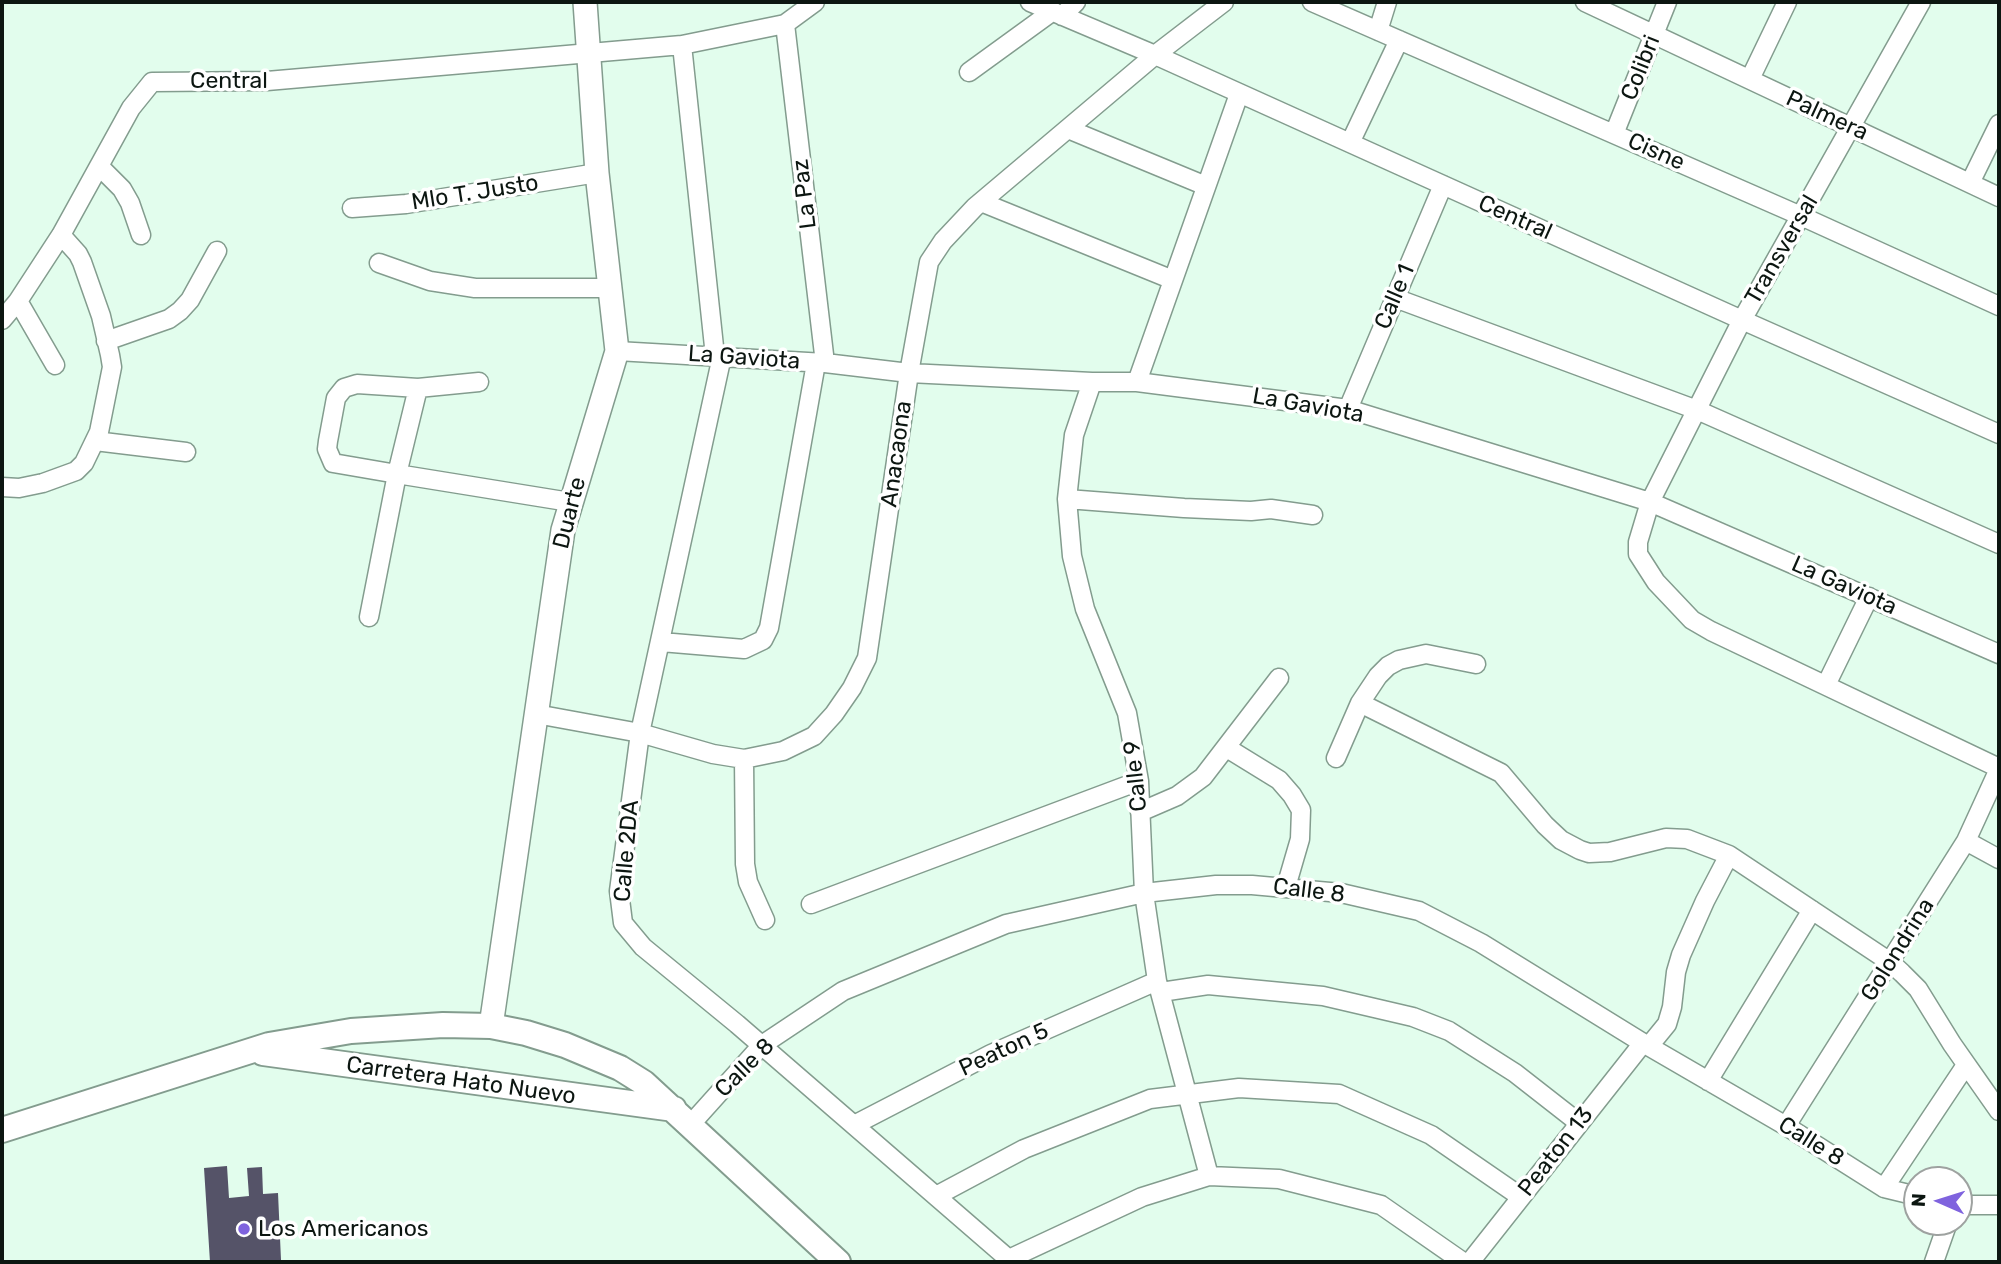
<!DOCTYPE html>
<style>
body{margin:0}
#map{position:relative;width:2001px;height:1264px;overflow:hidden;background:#e2fded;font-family:Rubik,sans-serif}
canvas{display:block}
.frame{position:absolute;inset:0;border:4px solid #0c1611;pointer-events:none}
.north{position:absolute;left:1903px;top:1166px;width:70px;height:70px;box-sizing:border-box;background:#fff;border:2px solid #9ea2a0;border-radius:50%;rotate:273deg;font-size:19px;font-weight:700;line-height:28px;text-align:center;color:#0c1611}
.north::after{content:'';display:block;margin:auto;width:24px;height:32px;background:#7f63de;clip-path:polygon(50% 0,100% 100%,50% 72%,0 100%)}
</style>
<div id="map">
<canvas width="2001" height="1264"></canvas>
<div class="frame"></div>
<div class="north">N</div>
</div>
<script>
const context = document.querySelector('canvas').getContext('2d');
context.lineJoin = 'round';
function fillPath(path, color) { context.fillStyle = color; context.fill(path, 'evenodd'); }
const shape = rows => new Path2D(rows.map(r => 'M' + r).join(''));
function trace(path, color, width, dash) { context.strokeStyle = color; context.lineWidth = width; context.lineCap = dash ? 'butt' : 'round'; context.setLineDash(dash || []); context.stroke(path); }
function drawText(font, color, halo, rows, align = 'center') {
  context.font = font + ' Rubik,sans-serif'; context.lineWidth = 7; context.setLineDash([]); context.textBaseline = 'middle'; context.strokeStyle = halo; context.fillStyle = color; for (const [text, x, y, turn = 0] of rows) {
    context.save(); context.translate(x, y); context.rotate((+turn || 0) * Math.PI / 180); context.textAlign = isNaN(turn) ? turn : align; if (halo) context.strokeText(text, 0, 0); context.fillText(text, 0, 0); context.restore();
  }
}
fillPath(shape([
 [227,1166,229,1198,249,1196,247,1168,262,1167,263,1194,278,1193,281,1260,210,1262,204,1168]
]), '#555368');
const minor = shape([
 [1030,2,1155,55,1742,320,1999,434],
 [1312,2,1801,216,1999,306],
 [1585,2,1999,197],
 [1921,2,1742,320,1650,502,1638,542,1638,554,1656,582,1692,620,1711,631,1999,768],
 [1062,16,1076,2],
 [785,24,825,363],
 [1378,31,1387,2],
 [682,45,715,356],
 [969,72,1053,11],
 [1750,79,1787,2],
 [1068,129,1206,186],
 [1614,134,1667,2],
 [1350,143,1399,40],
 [99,166,122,189,130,203,141,235],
 [1970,183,1999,124],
 [981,202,1173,280],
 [352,208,406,204,597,173],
 [379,263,430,281,475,288,610,288],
 [1395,298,1697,410,1999,544],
 [18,301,55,365],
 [2,320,18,301,61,235,131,108,152,82,267,81,682,45,785,24,815,2],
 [106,341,169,319,180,311,190,300,217,251],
 [617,351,825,363,909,373,1092,382,1137,382,1348,409,1650,502,1999,654],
 [722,356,640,733,619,891,623,923,643,947,737,1024,1012,1262],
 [1092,382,1074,435,1067,499,1072,556,1085,609,1127,713,1139,781,1144,893,1157,981,1209,1176],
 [1137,382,1239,94],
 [418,388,397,474,333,463,327,449,328,441,336,398,344,388,357,384,418,388,479,382],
 [1348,409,1443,185],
 [95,441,186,452],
 [2,487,19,488,43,483,76,471,84,463,99,432,112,367,110,355,101,316,82,262,78,254,61,235],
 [1067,499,1184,508,1251,511,1271,509,1313,515],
 [369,617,397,474,570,502],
 [661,642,744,649,763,640,769,628,816,363],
 [1826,685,1869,597],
 [1360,703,1501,773,1545,825,1561,840,1580,850,1589,853,1610,852,1666,838,1687,839,1729,855,1890,962,1902,973,1918,989,1952,1044,1999,1111],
 [536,714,640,733,713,754,744,759,783,751,814,736,834,714,852,688,867,658,909,373,929,262,943,241,975,207,1155,55,1224,2],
 [1227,748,1279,780,1292,795,1301,810,1300,839,1286,887],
 [1336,758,1360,703,1378,676,1388,666,1399,660,1426,654,1476,664],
 [744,759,745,864,748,882,765,920],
 [1140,812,1177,796,1203,777,1279,678],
 [1966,841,1999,859],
 [811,904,1139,781],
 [1161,992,1208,985,1323,996,1413,1017,1449,1031,1515,1073,1579,1123],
 [1649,1046,1667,1024,1672,1007,1676,972,1681,955,1705,901,1729,855],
 [1708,1081,1812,910],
 [691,1124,762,1045,843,991,1006,924,1144,893,1216,885,1252,885,1341,893,1419,911,1481,943,1643,1043,1786,1126,1884,1188,1917,1196],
 [854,1125,991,1054,1157,981],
 [1786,1126,1966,841,1999,769],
 [1884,1188,1966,1065],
 [936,1196,1024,1149,1150,1099,1239,1088,1339,1094,1431,1135,1521,1197],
 [1959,1205,1999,1205],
 [1009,1259,1142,1197,1209,1176,1279,1179,1381,1205,1463,1262],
 [1470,1262,1643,1043],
 [1934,1262,1948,1222]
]);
const tertiary = shape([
 [491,1026,563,530,617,351,597,173,585,2]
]);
const secondary = shape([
 [263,1053,674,1109],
 [2,1130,269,1045,351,1031,443,1025,491,1026,526,1033,565,1045,620,1068,644,1083,838,1262]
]);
trace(minor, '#839c8e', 21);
trace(tertiary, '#839c8e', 26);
trace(secondary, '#839c8e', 28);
trace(minor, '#fff', 18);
trace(tertiary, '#fff', 23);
trace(secondary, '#fff', 24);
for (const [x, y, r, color] of [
 [244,1229,7,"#7f63de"]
]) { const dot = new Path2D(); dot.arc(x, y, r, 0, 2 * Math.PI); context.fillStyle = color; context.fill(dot); trace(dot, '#fff', 2.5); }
drawText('23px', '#0c1611', '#fff', [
 ["Colibri",1641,68,-68],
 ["Central",229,81],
 ["Palmera",1827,116,25],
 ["Cisne",1656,152,24],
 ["Mlo T. Justo",475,193,-9],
 ["La Paz",805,194,-97],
 ["Central",1515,218,24],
 ["Transversal",1782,250,-60],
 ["Calle 1",1395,297,-67],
 ["La Gaviota",744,358,4],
 ["La Gaviota",1308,406,10],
 ["Anacaona",897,454,-82],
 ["Duarte",570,513,-76],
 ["La Gaviota",1844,586,24],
 ["Calle 9",1136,776,-96],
 ["Calle 2DA",627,851,-85],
 ["Calle 8",1309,891,7],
 ["Golondrina",1898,950,-58],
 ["Peaton 5",1004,1050,-25],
 ["Calle 8",745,1068,-45],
 ["Carretera Hato Nuevo",461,1081,8],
 ["Calle 8",1811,1142,32],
 ["Peaton 13",1556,1152,-52]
]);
drawText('23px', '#0c1611', '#fff', [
 ["Los Americanos",258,1229]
], 'left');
</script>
